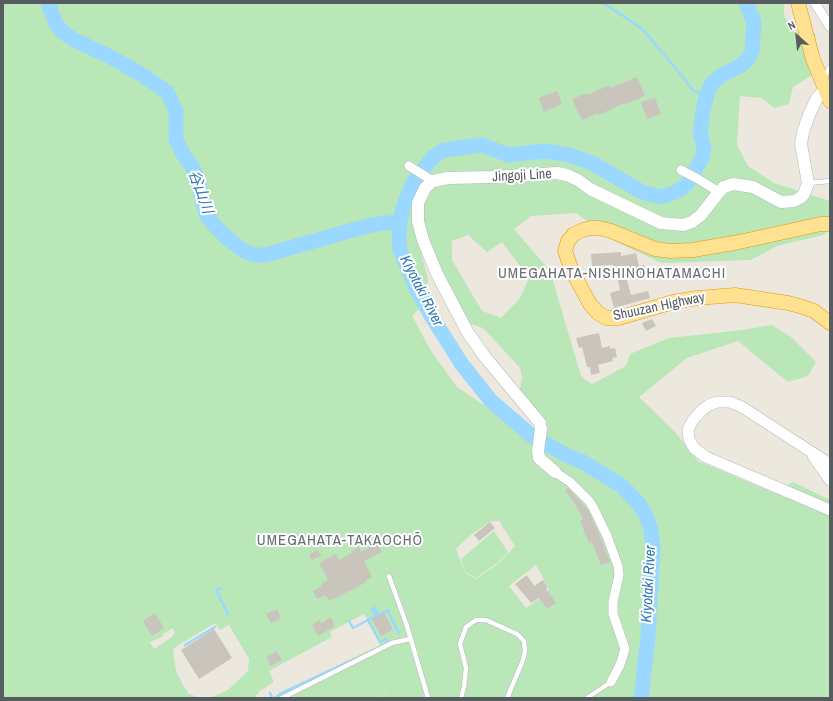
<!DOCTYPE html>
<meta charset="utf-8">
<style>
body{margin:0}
#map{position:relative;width:833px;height:701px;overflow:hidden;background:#ece8de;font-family:"Archivo Narrow",sans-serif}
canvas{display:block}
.frame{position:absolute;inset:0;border:4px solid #575c61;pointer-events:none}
.north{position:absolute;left:777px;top:16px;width:40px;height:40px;-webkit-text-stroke:3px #fff;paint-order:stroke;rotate:333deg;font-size:11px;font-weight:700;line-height:16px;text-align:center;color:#575c61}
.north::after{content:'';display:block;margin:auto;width:14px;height:18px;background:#575c61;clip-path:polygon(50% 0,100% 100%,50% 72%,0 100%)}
</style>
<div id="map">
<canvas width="833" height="701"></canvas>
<div class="frame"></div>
<div class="north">N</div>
</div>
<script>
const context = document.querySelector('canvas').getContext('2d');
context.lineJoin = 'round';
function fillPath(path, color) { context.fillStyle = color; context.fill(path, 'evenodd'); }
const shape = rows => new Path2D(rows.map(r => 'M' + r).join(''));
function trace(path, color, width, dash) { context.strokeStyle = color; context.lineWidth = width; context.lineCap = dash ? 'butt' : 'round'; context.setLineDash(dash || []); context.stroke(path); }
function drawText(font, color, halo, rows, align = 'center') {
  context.font = font + ' "Archivo Narrow","Noto Sans JP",sans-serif'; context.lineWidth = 4; context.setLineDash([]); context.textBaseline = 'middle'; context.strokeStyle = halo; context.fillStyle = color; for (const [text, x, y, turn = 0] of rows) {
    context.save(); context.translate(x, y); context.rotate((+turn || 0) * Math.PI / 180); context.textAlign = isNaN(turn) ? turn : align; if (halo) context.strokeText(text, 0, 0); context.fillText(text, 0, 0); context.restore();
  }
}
fillPath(shape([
 [3,3,784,3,784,16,794,32,816,34,809,54,812,75,793,87,789,104,774,108,762,98,740,96,737,145,748,166,774,183,830,201,830,230,823,235,777,246,751,260,661,263,615,241,576,213,531,216,514,229,550,271,581,376,592,384,626,366,630,354,669,338,742,330,772,325,791,337,816,362,808,376,788,382,738,341,687,358,639,397,675,432,698,461,774,493,793,482,830,500,830,698,383,698,388,688,382,698,282,698,279,693,380,645,364,614,330,632,332,637,269,671,274,682,260,691,254,698,3,698],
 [468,235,487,252,502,242,529,278,520,298,501,318,482,311,452,260,452,241],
 [423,245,437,259,468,323,483,328,520,368,522,378,519,393,542,422,533,440,512,424,457,387,431,351,412,316,428,300,428,279,420,249],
 [491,521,499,521,515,546,498,564,476,579,465,573,456,549,469,536],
 [536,565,549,589,545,595,526,608,509,586],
 [215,623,220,630,229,625,249,659,248,671,228,690,212,697,201,698,189,694,184,687,176,671,173,649,177,646],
 [173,628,175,633,172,637,154,649,150,642,164,636,163,634],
 [494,531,508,552,497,563,476,578,465,572,461,559]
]), '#b9e7b7');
trace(shape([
 [603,3,634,23,644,31,664,54,693,90,706,98],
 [221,588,217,590,217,592,228,614],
 [374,607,378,615,388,610],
 [387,610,399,633],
 [368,620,376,616,372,609],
 [349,621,353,628,368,620,380,642,386,639,388,643],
 [185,645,215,627],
 [270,693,272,698],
 [275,698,280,694,355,659]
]), '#9bd8ff', 2.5);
trace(shape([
 [48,3,56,24,63,32,74,40,109,56,142,75,160,87,168,93,176,111,176,139,183,154,193,168,197,176,204,208,207,216,215,226,227,238,244,251,255,255,265,255,367,226,383,223,400,223],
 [641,698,648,638,653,550,651,530,646,515,639,504,622,486,583,462,568,456,532,436,491,401,461,363,430,314,417,290,400,250,399,242,400,223,403,208,412,184,432,158,444,150,482,145,508,155,544,151,569,155,592,163,642,192,661,197,676,192,687,184,702,158,704,148,700,133,703,111,706,98,711,84,722,75,740,66,748,59,752,51,754,22,746,3]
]), '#9bd8ff', 15);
fillPath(shape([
 [637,77,645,96,624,105,624,103,599,115,598,113,582,120,572,99,587,93,588,95,609,85,611,88],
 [557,91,562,104,544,112,539,98],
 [655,98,661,114,647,119,641,102],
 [621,252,621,256,636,253,639,266,644,265,646,276,627,280,631,295,648,291,650,298,614,308,610,293,620,290,615,266,613,267,613,265,592,266,591,254],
 [652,319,656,326,646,331,642,323],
 [599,333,602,348,610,346,610,349,615,348,617,357,612,358,613,361,598,365,600,373,591,375,590,367,587,367,582,347,579,348,576,338],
 [568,488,588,510,602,541,610,562,601,565,592,542,590,544,583,530,584,530,580,520,583,519,576,506,565,490],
 [490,522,495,528,479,541,474,535],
 [377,543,382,552,364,561,372,577,365,581,366,582,357,587,329,601,326,595,317,599,313,591,322,586,321,584,328,580,319,563,336,554,339,560,352,553,351,551,359,547,361,552],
 [318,550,321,556,312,560,309,554],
 [527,575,534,586,543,580,548,588,546,589,556,603,547,609,539,598,531,603,515,584],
 [277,609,281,618,271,623,266,614],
 [384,612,393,630,381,636,372,619],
 [155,613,164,628,152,636,143,621],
 [331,617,335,626,318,636,312,625,320,620,321,623],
 [214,629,232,658,199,679,181,650],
 [277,651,282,660,271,666,266,657]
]), '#c9c5bd');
const service = shape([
 [823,79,830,67],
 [808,183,830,181],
 [389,576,407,626,428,698],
 [282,698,392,643,410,639],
 [461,698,464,687,466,668,460,644,466,627,476,620,486,620,517,634,524,641,525,651,523,660,508,696,508,698],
 [587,698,611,682]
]);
const minor = shape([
 [815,3,830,27],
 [409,166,433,181],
 [681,170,698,179,719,192],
 [555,472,570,482,589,501,593,507,607,536,618,566,619,575,613,602,613,614,625,649,620,665,611,682]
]);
const tertiary = shape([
 [813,456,830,480],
 [830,464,742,407,730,402,717,402,709,405,702,410,693,420,688,430,689,439,694,448,706,457,830,510]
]);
const secondary = shape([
 [555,472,539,458,538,451,541,429,540,423,485,357,468,333,437,274,423,240,418,221,418,203,425,188,433,181,448,178,492,177,557,173,567,175,578,180,590,189,661,223,683,225,692,222,701,215,719,192,724,187,733,184,753,187,781,202,794,201,800,198,804,194,808,183,801,144,803,132,809,115,817,98,825,90]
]);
const trunk = shape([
 [798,3,813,59,830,101],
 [830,224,821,224,739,242,693,250,670,251,655,249,611,231,599,228,591,228,583,230,574,234,568,241,565,251,572,271,590,304,598,313,606,318,619,318,673,302,697,298,735,295,788,303,803,307,814,311,830,323]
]);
trace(service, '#b4b7bd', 5.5);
trace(minor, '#b4b7bd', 10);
trace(tertiary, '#b4b7bd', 12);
trace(secondary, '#b4b9bf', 13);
trace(trunk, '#ea9600', 15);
trace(service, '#fff', 4.5);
trace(minor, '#fff', 9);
trace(tertiary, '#fff', 11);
trace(secondary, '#fff', 12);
trace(trunk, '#ffe291', 14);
drawText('14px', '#575c61', '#fff', [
 ["Jingoji Line",522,176,-3],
 ["Shuuzan Highway",659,307,-12]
]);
drawText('italic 15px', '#3079b9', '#fff', [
 ["谷山川",200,192,70],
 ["Kiyotaki River",421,291,63],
 ["Kiyotaki River",649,584,-87]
]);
context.letterSpacing = '1px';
drawText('15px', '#686e73', '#fff', [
 ["UMEGAHATA-NISHINOHATAMACHI",612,274],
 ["UMEGAHATA-TAKAOCHŌ",340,541]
]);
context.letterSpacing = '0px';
</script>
